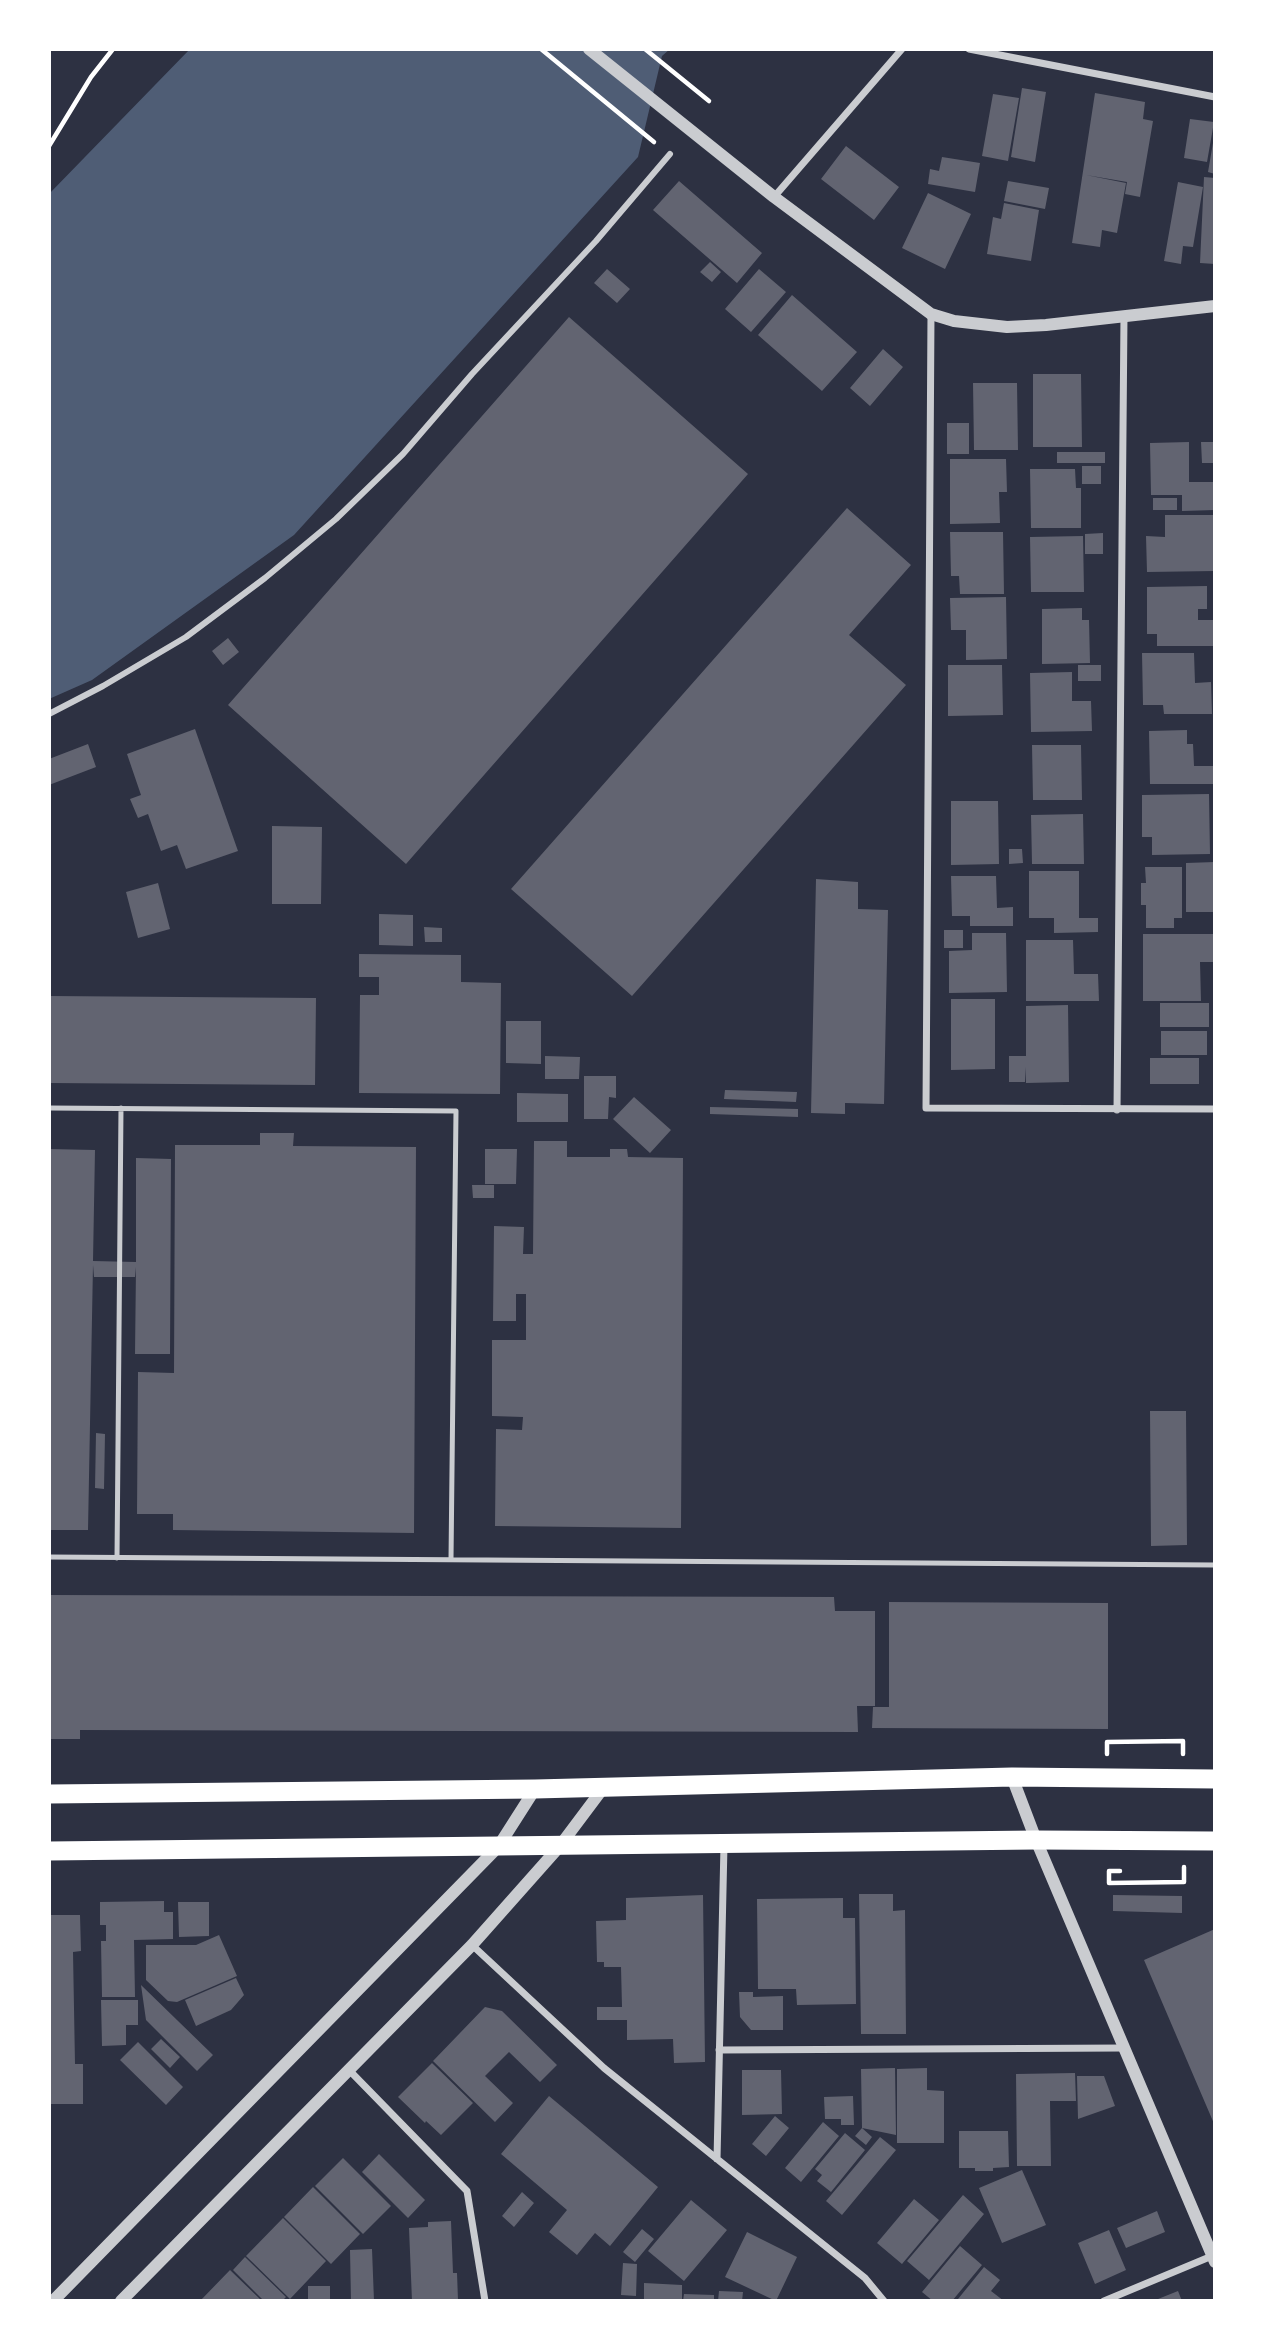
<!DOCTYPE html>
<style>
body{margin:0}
#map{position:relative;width:1264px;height:2350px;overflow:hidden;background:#2d3142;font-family:"PT Sans",sans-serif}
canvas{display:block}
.frame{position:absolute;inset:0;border:51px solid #fff;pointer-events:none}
</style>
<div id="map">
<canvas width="1264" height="2350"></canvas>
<div class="frame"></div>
</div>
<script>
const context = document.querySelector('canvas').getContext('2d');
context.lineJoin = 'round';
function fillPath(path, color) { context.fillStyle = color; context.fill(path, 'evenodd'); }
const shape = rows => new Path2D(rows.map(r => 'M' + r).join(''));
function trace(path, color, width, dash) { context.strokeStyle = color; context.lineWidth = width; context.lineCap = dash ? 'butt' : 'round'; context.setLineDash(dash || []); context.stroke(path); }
fillPath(shape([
 [190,49,670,49,662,56,638,157,294,535,92,680,49,699,49,194]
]), '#4f5d75');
fillPath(shape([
 [1022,88,1046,92,1035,162,1011,157],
 [1095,93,1145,102,1143,119,1153,121,1140,197,1125,194,1127,182,1086,175,1126,183,1117,233,1102,230,1100,247,1072,243],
 [993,94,1019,98,1008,161,982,156],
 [1190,119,1214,122,1207,162,1184,158],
 [1214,137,1215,137,1215,174,1208,172],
 [846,146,899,187,874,220,821,179],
 [942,157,980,163,975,192,928,184,930,169,939,171],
 [1204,177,1215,178,1215,264,1200,263],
 [679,181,762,253,737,283,653,210],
 [1008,181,1049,188,1045,209,1004,201],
 [1178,182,1203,187,1193,247,1183,246,1181,264,1164,261],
 [928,193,971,214,945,269,902,248],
 [1004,203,1039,210,1031,261,987,254,993,217,1001,219],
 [710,262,721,272,712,282,700,272],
 [607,269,630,289,617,303,594,283],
 [759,269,786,292,751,332,725,309],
 [792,295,857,352,822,391,758,335],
 [569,317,748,474,406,864,228,705],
 [883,349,903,367,870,406,850,388],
 [1033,374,1081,374,1082,447,1033,447],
 [973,383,1017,383,1018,450,974,450],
 [947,423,969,423,969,454,947,454],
 [1189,442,1189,482,1215,482,1215,510,1182,511,1182,495,1151,495,1150,443],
 [1201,442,1215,442,1215,463,1202,463],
 [1057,452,1105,452,1105,463,1057,463],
 [950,459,1006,459,1007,492,999,492,1000,523,950,524],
 [1082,466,1101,466,1101,484,1082,484],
 [1030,469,1075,469,1076,488,1081,488,1081,528,1031,528],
 [1153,498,1177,498,1177,510,1153,510],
 [847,508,911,565,849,635,906,685,632,996,511,889],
 [1165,515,1215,515,1215,571,1147,572,1146,536,1165,537],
 [950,532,1003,532,1004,594,960,594,959,576,951,576],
 [1103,533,1103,554,1085,554,1085,534],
 [1083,536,1084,592,1031,592,1030,537],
 [1207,586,1207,609,1198,609,1198,620,1213,620,1213,646,1157,646,1157,634,1147,634,1147,587],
 [1006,597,1007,659,966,660,966,630,951,630,950,598],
 [1082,608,1082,620,1089,620,1090,663,1042,664,1042,609],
 [228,638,239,652,223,665,212,651],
 [1142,653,1194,653,1195,683,1211,682,1212,714,1164,714,1163,705,1143,705],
 [948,665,1002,665,1003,715,948,716],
 [1078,665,1101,665,1101,681,1078,681],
 [1072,672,1072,701,1091,701,1092,731,1031,732,1030,673],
 [195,729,238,851,186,869,177,845,161,851,148,814,138,818,130,799,141,795,127,754],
 [1187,730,1187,744,1193,744,1194,766,1213,766,1213,784,1150,784,1149,731],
 [88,744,96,767,49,785,49,759],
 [1032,745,1081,745,1082,800,1033,800],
 [1209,794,1210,854,1152,855,1152,837,1142,837,1142,795],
 [951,801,998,801,999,864,951,865],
 [1083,814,1084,864,1032,864,1031,815],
 [272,826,322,827,321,904,272,904],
 [1009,849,1022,849,1023,863,1009,864],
 [1215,862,1215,912,1186,912,1186,863],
 [1145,867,1182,867,1182,918,1174,918,1174,928,1146,928,1146,905,1141,905,1141,883,1146,883],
 [1029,871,1079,871,1079,918,1098,918,1098,932,1054,933,1054,918,1029,918],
 [951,876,996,876,997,908,1013,907,1013,926,970,926,970,916,952,916],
 [816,879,858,882,858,909,888,910,884,1104,845,1103,845,1114,811,1113],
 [158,883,170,929,138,938,126,892],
 [379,914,413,915,413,946,379,945],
 [424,927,442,928,442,942,425,942],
 [944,930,963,930,963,948,944,948],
 [972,933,1006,933,1007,992,949,993,949,951,972,950],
 [1143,934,1213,934,1214,962,1200,962,1201,1001,1143,1001],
 [1026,940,1073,940,1074,974,1098,974,1099,1001,1026,1001],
 [359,954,461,955,461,982,501,983,500,1094,359,1093,360,995,379,995,379,977,359,977],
 [49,996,316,998,315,1085,49,1083],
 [951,999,995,999,995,1069,951,1070],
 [1160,1003,1209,1003,1209,1027,1160,1027],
 [1068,1005,1069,1082,1026,1083,1026,1067,1025,1082,1009,1082,1009,1056,1026,1056,1026,1006],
 [506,1021,541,1021,541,1064,506,1063],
 [1161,1031,1207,1031,1207,1055,1161,1055],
 [545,1056,580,1057,579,1079,545,1079],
 [1150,1058,1199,1058,1199,1084,1150,1084],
 [584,1076,616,1076,616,1098,609,1097,608,1119,584,1119],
 [725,1090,797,1092,796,1102,724,1099],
 [517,1093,568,1094,568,1122,517,1122],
 [634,1097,671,1130,650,1153,613,1119],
 [710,1107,798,1109,798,1117,710,1114],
 [260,1133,294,1133,293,1146,416,1147,414,1533,173,1530,173,1514,137,1514,138,1372,174,1373,175,1145,260,1145],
 [534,1141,567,1141,567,1157,610,1157,610,1149,627,1149,628,1157,683,1158,681,1528,495,1526,496,1429,522,1430,523,1417,492,1416,492,1340,526,1340,526,1294,516,1294,516,1321,493,1321,494,1226,524,1227,523,1254,533,1254],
 [49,1149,95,1150,93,1261,136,1262,136,1158,171,1159,170,1354,135,1354,136,1267,135,1277,94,1277,93,1265,88,1530,49,1530],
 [485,1149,517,1149,516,1184,485,1184],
 [472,1185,494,1185,494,1198,473,1198],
 [1150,1411,1186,1411,1187,1545,1151,1546],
 [96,1433,105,1434,104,1489,95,1488],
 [49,1595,834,1597,835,1611,875,1611,875,1706,857,1706,858,1732,80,1730,80,1739,49,1739],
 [889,1602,1108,1603,1108,1729,872,1728,873,1707,889,1707],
 [859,1894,893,1894,893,1911,905,1910,906,2034,861,2034],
 [703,1895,705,2062,674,2063,673,2039,627,2040,627,2020,597,2020,597,2007,622,2007,621,1967,604,1967,604,1962,597,1962,596,1921,626,1920,626,1898],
 [1113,1895,1182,1896,1182,1913,1113,1911],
 [843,1898,843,1918,855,1918,856,2004,797,2005,796,1989,758,1989,757,1899],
 [164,1901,164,1912,173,1912,173,1939,134,1940,135,1997,102,1997,101,1941,106,1941,106,1925,100,1925,100,1902],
 [178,1902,209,1902,209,1936,179,1937],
 [49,1915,80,1915,81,1951,73,1952,75,2064,83,2064,83,2104,49,2104],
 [1215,1929,1215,2126,1144,1960],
 [219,1935,237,1976,177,2002,168,2001,146,1980,146,1945,196,1945],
 [236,1978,244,1995,231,2010,196,2026,185,2000],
 [141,1985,213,2055,197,2071,146,2020],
 [739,1992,753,1992,753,1997,783,1996,783,2030,751,2030,740,2017],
 [101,2000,138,2000,138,2025,126,2025,126,2045,102,2046],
 [485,2007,502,2011,557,2065,540,2082,509,2052,485,2076,513,2103,495,2122,433,2061],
 [161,2039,180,2057,170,2068,151,2049],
 [138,2042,183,2087,166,2105,120,2060],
 [432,2063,473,2103,441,2135,426,2121,425,2123,398,2097],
 [895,2068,896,2135,862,2128,872,2137,866,2145,855,2136,862,2128,861,2069],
 [927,2068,927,2090,944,2091,944,2143,897,2143,897,2069],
 [742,2070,781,2070,782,2114,742,2115],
 [1075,2073,1076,2101,1050,2101,1051,2166,1017,2166,1016,2074],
 [1077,2076,1104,2076,1115,2106,1078,2119],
 [549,2096,658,2187,610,2246,595,2233,577,2255,549,2232,567,2210,501,2154],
 [853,2096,854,2125,841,2125,841,2119,825,2119,824,2097],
 [775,2116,789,2128,766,2156,752,2144],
 [823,2122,839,2136,801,2182,785,2168],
 [959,2131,1008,2131,1009,2167,993,2168,993,2171,975,2171,975,2168,959,2168],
 [845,2133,865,2150,831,2192,817,2181,822,2175,815,2169],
 [880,2137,896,2150,842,2215,826,2201],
 [379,2154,425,2200,408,2218,362,2172],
 [343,2158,391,2206,363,2234,315,2186],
 [1022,2170,1046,2225,1002,2243,979,2188],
 [313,2187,360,2234,331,2264,284,2217],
 [522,2192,534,2203,514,2227,502,2216],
 [963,2195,984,2214,929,2280,907,2261],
 [914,2199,939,2220,902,2264,877,2243],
 [691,2200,727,2230,684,2281,648,2251],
 [1157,2211,1165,2232,1126,2248,1117,2228],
 [283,2218,326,2261,290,2299,246,2256],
 [451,2221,453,2273,457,2273,458,2300,412,2301,409,2228,428,2227,428,2222],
 [642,2229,654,2239,635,2262,623,2252],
 [1109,2230,1126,2270,1095,2284,1078,2243],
 [747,2232,797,2257,776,2301,725,2277],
 [960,2246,982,2265,952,2301,933,2301,922,2292],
 [372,2249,374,2301,351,2301,350,2250],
 [245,2257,286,2297,282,2301,264,2301,233,2270],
 [623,2263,637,2264,636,2296,621,2295],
 [984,2267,1000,2280,991,2291,1004,2301,960,2301,958,2299],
 [230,2270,262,2301,200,2301],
 [644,2283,682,2285,682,2301,644,2301],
 [308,2286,330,2286,330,2301,308,2301],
 [719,2291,743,2292,742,2301,718,2301],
 [1178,2291,1182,2301,1153,2301],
 [684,2294,714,2295,714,2301,683,2301]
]), '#626471');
trace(shape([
 [541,49,654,142],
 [645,49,709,101],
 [49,146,91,77,113,49],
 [1107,1754,1107,1742,1183,1741,1183,1754],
 [1120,1871,1109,1871,1109,1883,1184,1882,1184,1867]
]), '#fff', 4.5);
trace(shape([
 [49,1108,456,1111,451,1559],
 [49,1557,1215,1565],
 [117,1558,121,1108]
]), '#caccd0', 5);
trace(shape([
 [49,714,103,686,186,637,265,578,336,519,403,454,472,374,596,241,670,154]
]), '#caccd0', 6);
trace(shape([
 [969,49,1215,97],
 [774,197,902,49],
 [931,314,926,1108,1215,1109],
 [1117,1110,1124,316],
 [472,1945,604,2068,865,2278,884,2301],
 [719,2050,1124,2048],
 [349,2070,467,2191,485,2301],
 [717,2159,724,1845],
 [1104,2301,1212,2256]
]), '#caccd0', 7);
trace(shape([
 [589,49,774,197,931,314,954,321,1007,327,1046,325,1215,306],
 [1012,1777,1036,1840,1215,2262],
 [53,2301,498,1847,535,1789],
 [121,2301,472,1945,559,1847,604,1787]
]), '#caccd0', 12);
trace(shape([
 [49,1794,535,1789,1012,1777,1215,1779],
 [49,1851,1036,1840,1215,1841]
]), '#fff', 19);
</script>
